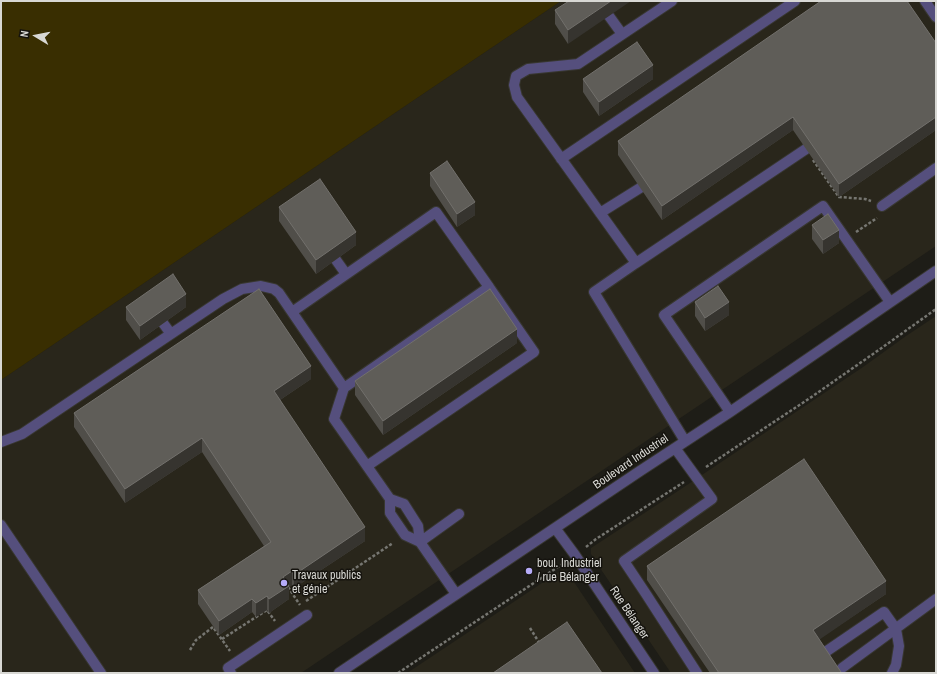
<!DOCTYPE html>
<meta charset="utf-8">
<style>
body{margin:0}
#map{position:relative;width:937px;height:674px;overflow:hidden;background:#1e1d17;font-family:"Archivo Narrow",sans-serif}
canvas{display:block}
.frame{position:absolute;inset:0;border:2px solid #d8d8d4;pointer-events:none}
.north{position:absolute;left:16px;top:16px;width:40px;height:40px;-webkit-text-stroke:3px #15130e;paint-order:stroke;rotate:280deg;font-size:11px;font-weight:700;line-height:16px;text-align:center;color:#d8d8d4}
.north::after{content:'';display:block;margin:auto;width:14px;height:18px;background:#d8d8d4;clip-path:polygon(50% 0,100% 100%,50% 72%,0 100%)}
</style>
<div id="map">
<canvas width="937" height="674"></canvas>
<div class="frame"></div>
<div class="north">N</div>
</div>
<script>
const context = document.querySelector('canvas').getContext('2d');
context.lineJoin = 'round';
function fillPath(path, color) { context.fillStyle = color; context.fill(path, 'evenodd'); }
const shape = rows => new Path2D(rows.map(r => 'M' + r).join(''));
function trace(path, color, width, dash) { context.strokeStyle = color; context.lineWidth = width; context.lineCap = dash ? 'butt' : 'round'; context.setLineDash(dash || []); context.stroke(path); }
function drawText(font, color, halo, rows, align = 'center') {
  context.font = font + ' "Archivo Narrow",sans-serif'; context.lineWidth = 3; context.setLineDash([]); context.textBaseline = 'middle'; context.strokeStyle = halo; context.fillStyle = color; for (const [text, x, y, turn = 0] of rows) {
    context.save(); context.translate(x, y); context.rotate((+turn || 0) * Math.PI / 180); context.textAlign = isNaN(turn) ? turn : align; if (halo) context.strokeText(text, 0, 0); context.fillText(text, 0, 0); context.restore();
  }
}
fillPath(shape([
 [561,1,936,1,936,246,301,673,1,673,1,380,414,100],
 [936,316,936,673,671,673,600,568,591,554,591,548,678,491,863,367,906,336],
 [563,569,568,574,576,585,635,673,407,673]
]), '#29261b');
fillPath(shape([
 [1,1,561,1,414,100,1,380]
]), '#392e01');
const minor = shape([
 [672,1,578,64,528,69,516,76,514,85,517,97,636,263,594,292,685,441],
 [925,1,936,17],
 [609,16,622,34],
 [561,159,795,1],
 [882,206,936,168],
 [600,213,640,188],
 [336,260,346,274],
 [636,263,806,149],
 [163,323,171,334],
 [344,388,292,312,436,212,489,287],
 [730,412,664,315,823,206,890,302],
 [1,442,22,434,223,299,242,289,261,286,274,289,279,293,292,312],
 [675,448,712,499,624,561,646,594,697,673],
 [367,466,534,352,489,287,344,388,334,419,390,499],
 [1,525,101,673],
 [555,528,575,555,654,673],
 [420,542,418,526,404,504,390,499,390,513,405,535,420,542,456,594],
 [420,542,459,514],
 [821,655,884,612,896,629,899,646,896,665,892,673],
 [842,668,936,599],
 [231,673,228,668,307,615],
 [339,673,640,471,730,412,936,271]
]);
trace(minor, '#383731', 12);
trace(shape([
 [813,160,839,197,865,199,871,201],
 [856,232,877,218],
 [706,467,810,398,883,347,936,309],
 [586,547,596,539,684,482],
 [288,587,300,605],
 [306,601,393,543],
 [530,628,540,644],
 [222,639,267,610,275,621],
 [190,650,196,640,213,627,230,651],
 [398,673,564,563]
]), '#767671', 2.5, [3, 2]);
trace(minor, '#554f7d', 10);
fillPath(shape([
 [569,1,568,44,555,24,555,10],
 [936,43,936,130,839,197,793,130,662,220,618,155,618,141],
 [583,79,653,79,599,116,583,92],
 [430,173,475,215,457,227,430,186],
 [279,207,356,245,316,274,279,221],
 [812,225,839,243,823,254,812,239],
 [695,302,729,315,705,331,695,316],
 [126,307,186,307,140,340,126,320],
 [517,343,383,435,355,395,355,381],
 [311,379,280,400,365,541,294,588,292,585,289,587,289,599,269,613,267,610,256,617,252,612,219,635,198,604,198,590,264,546,202,452,125,503,74,427,74,413],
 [647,566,886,594,819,639,841,673,710,673,647,580]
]), '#504e49');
fillPath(shape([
 [611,1,631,1,568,44,568,30],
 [653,65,653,79,599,116,599,102],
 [793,117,793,130,662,220,662,206],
 [936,117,936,130,839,197,839,184],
 [475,202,475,215,457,227,457,214],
 [839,230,839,243,823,254,823,240],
 [356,232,356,245,316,274,316,260],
 [186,294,186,307,140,340,140,326],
 [729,302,729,315,705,331,705,318],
 [517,329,517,343,383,435,383,421],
 [311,366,311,379,274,404,274,391],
 [202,438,202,452,125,503,125,489],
 [365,527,365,541,294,588,294,575],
 [292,571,292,585,289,587,289,599,269,613,269,599,283,577],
 [886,581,886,594,813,644,813,630],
 [267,596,267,610,256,617,256,603],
 [252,599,252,612,219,635,219,621]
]), '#36342f');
const building = shape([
 [569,1,611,1,568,30,555,10,569,1],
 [821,1,907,1,936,43,936,117,839,184,793,117,662,206,618,141,821,1],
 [637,42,653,65,599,102,583,79,637,42],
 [447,161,475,202,457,214,430,173,447,161],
 [320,179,356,232,316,260,279,207,320,179],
 [828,214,839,230,823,240,812,225,828,214],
 [173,274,186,294,140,326,126,307,173,274],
 [718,286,729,302,705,318,695,302,718,286],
 [259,289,311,366,274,391,365,527,294,575,292,571,283,577,289,586,269,599,267,596,256,603,252,599,219,621,198,590,271,542,202,438,125,489,74,413,259,289],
 [490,289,517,329,383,421,355,381,490,289],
 [804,459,886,581,813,630,841,672,840,673,719,673,647,566,804,459],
 [567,622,602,673,493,673,567,622]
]);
fillPath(building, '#5f5d58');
trace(building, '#72706c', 1);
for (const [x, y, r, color] of [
 [529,571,4,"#b6acf8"],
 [284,583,4,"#b6acf8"]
]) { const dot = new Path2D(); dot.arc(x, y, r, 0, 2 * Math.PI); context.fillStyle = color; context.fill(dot); trace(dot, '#15130e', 1.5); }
drawText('12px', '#d8d8d4', '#15130e', [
 ["Boulevard Industriel",631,462,-34],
 ["Rue Bélanger",629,613,56]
]);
drawText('12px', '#d8d8d4', '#15130e', [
 ["boul. Industriel",537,564],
 ["/ rue Bélanger",537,578],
 ["Travaux publics",292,576],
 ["et génie",292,590]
], 'left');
</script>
